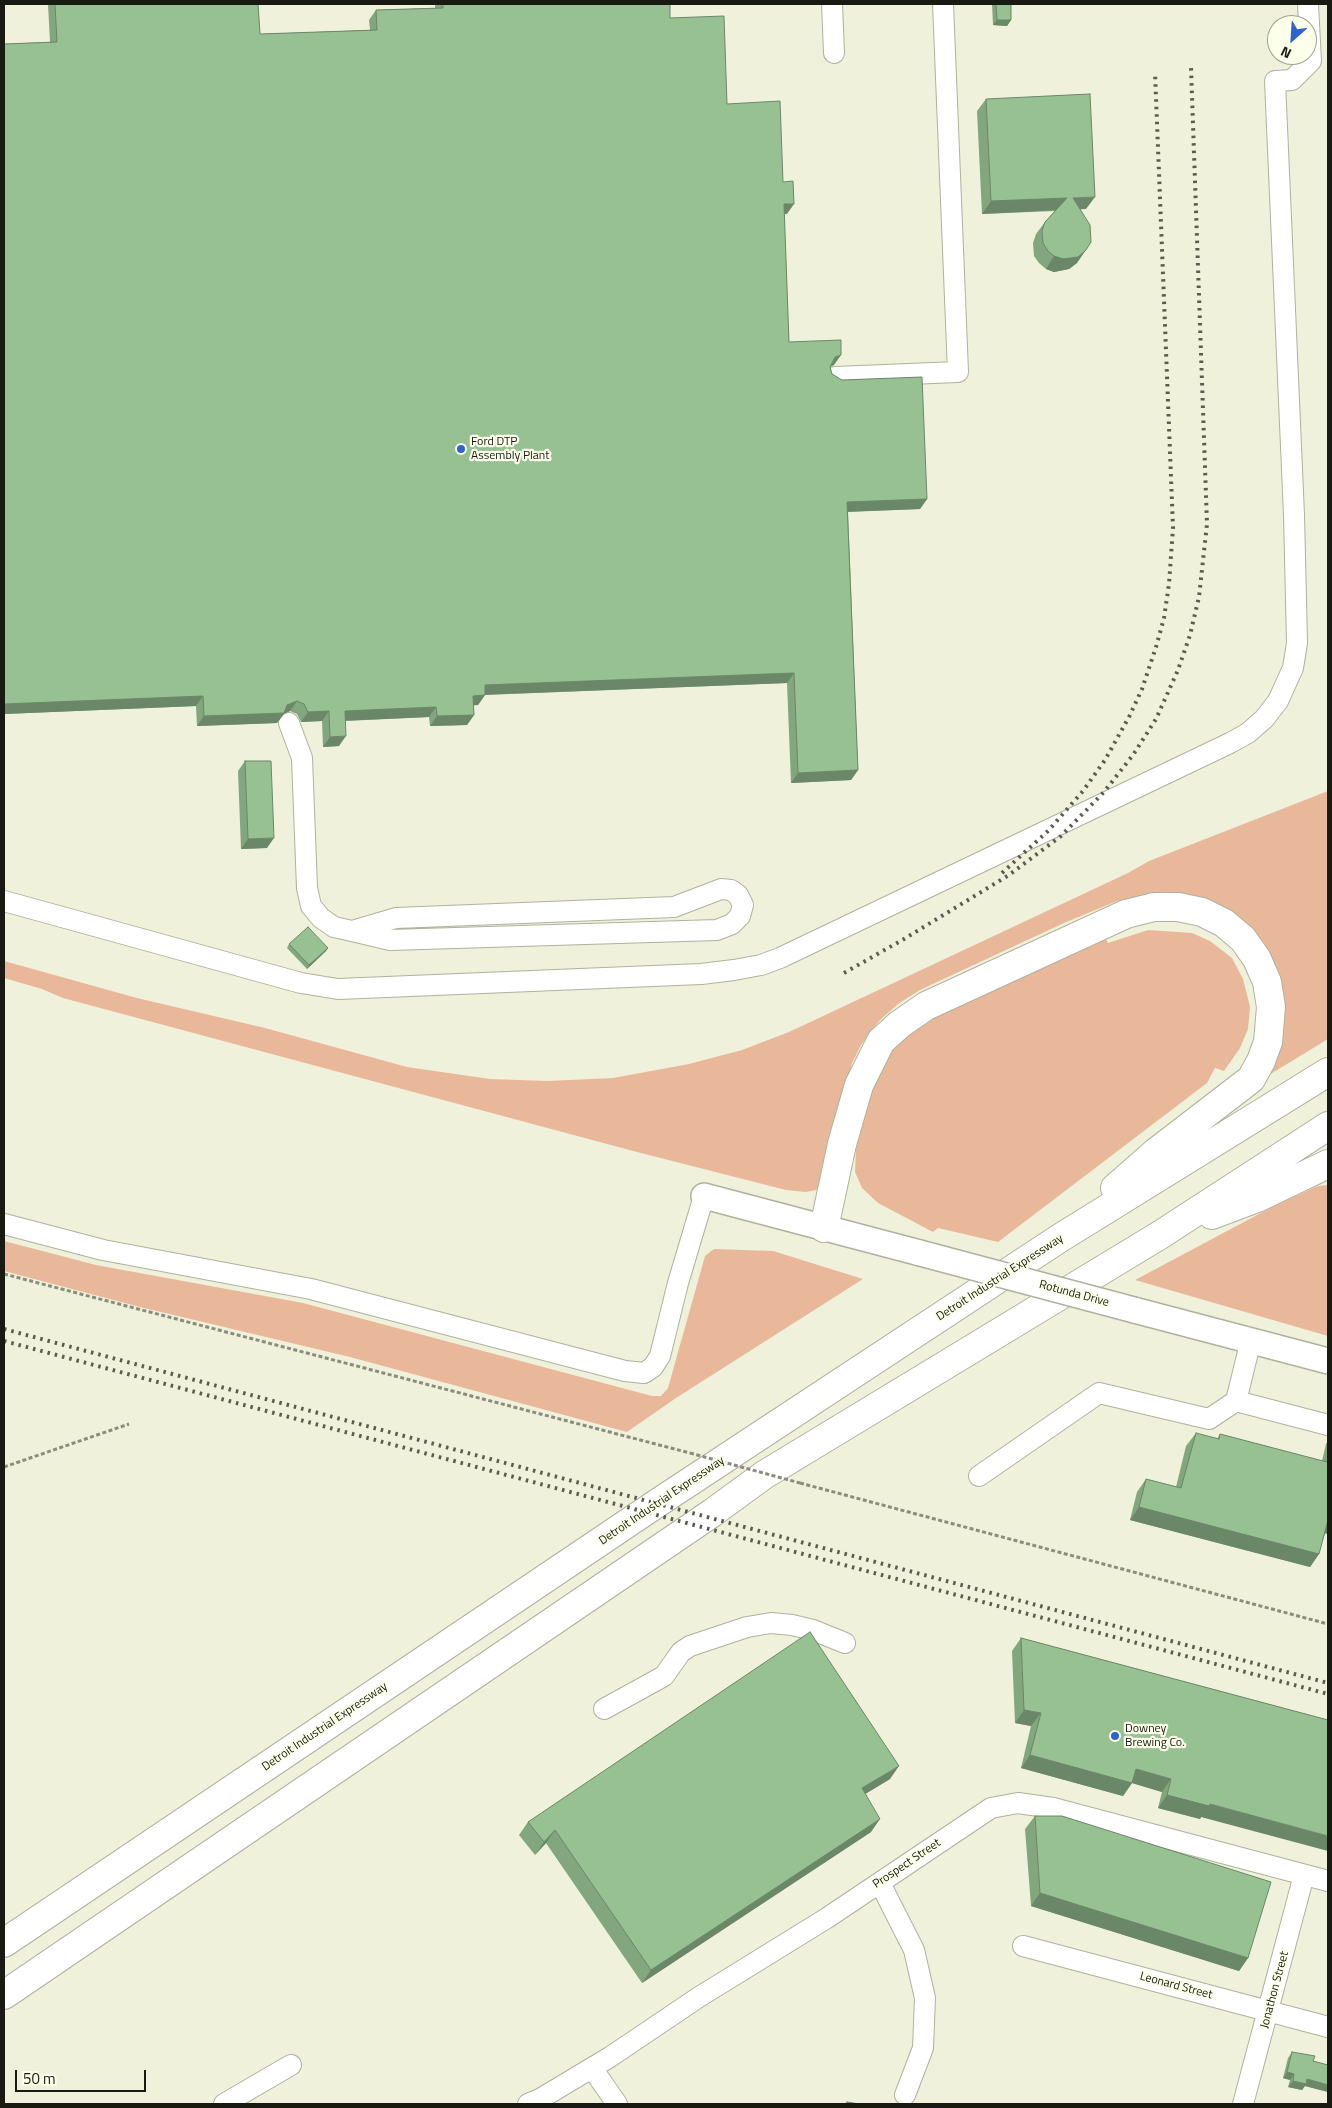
<!DOCTYPE html>
<style>
body{margin:0}
#map{position:relative;width:1332px;height:2108px;overflow:hidden;background:#eff1db;font-family:"Titillium Web",sans-serif}
canvas{display:block}
.frame{position:absolute;inset:0;border:5px solid #191a12;pointer-events:none}
.north{position:absolute;left:1267px;top:15px;width:50px;height:50px;box-sizing:border-box;background:#fcffe9;border:1px solid #a1a393;border-radius:50%;rotate:206deg;font-size:14px;font-weight:700;line-height:20px;text-align:center;color:#191a12}
.north::after{content:'';display:block;margin:auto;width:18px;height:22px;background:#3063d2;clip-path:polygon(50% 0,100% 100%,50% 72%,0 100%)}
.scale{position:absolute;left:15px;top:2070px;width:131px;height:22px;box-sizing:border-box;border:2px solid #191a12;border-top:0;padding-left:6px;font-size:15px;line-height:18px;white-space:nowrap;color:#191a12;-webkit-text-stroke:4px #fcffe9;paint-order:stroke}
</style>
<div id="map">
<canvas width="1332" height="2108"></canvas>
<div class="frame"></div>
<div class="north">N</div>
<div class="scale">50 m</div>
</div>
<script>
const context = document.querySelector('canvas').getContext('2d');
context.lineJoin = 'round';
function fillPath(path, color) { context.fillStyle = color; context.fill(path, 'evenodd'); }
const shape = rows => new Path2D(rows.map(r => 'M' + r).join(''));
function trace(path, color, width, dash) { context.strokeStyle = color; context.lineWidth = width; context.lineCap = dash ? 'butt' : 'round'; context.setLineDash(dash || []); context.stroke(path); }
function drawText(font, color, halo, rows, align = 'center') {
  context.font = font + ' "Titillium Web",sans-serif'; context.lineWidth = 4.5; context.setLineDash([]); context.textBaseline = 'middle'; context.strokeStyle = halo; context.fillStyle = color; for (const [text, x, y, turn = 0] of rows) {
    context.save(); context.translate(x, y); context.rotate((+turn || 0) * Math.PI / 180); context.textAlign = isNaN(turn) ? turn : align; if (halo) context.strokeText(text, 0, 0); context.fillText(text, 0, 0); context.restore();
  }
}
fillPath(shape([
 [1328,791,1328,1039,1264,1078,1280,1038,1285,1007,1280,976,1273,959,1250,927,1231,912,1147,895,1117,901,1064,923,920,990,898,1004,879,1021,861,1045,852,1063,820,1184,816,1190,806,1192,786,1190,637,1152,63,998,42,989,4,978,4,961,137,998,265,1028,407,1067,490,1079,547,1081,613,1078,689,1064,742,1050,789,1032,1128,873,1149,861],
 [1148,930,1192,933,1210,941,1232,958,1243,979,1250,1007,1248,1029,1240,1048,1224,1071,1215,1068,1207,1083,998,1242,938,1228,933,1232,878,1203,862,1188,855,1172,856,1149,870,1097,882,1066,893,1050,908,1032,926,1018,1105,937,1108,943],
 [1328,1185,1328,1336,1135,1280,1274,1206,1318,1186],
 [4,1241,96,1265,303,1303,652,1396,661,1396,668,1388,705,1256,714,1249,773,1251,863,1279,676,1398,627,1432,350,1357,140,1307,4,1271]
]), '#e9b89b');
const minor = shape([
 [832,4,834,53],
 [835,377,958,372,943,4],
 [289,723,302,758,307,888,311,906,321,918,334,927,352,931,396,918,674,907,721,889,731,890,738,895,743,905,740,916,732,924,717,930,390,940,352,931],
 [4,901,301,983,338,989,701,974,734,970,761,965,780,958,1230,743,1248,733,1264,719,1278,701,1293,668,1297,643,1294,515,1275,81,1292,80,1311,61,1308,4],
 [4,1224,103,1250,311,1289,625,1371,644,1373,653,1367,660,1356,678,1283,704,1196],
 [1251,1340,1236,1401,1328,1425],
 [979,1476,1099,1393,1209,1419,1236,1401],
 [604,1709,664,1676,681,1652,690,1646,747,1627,771,1623,792,1625,813,1630,845,1643],
 [880,1883,914,1950,925,1998,923,2048,905,2095],
 [1023,1946,1328,2027],
 [592,2068,617,2104],
 [224,2104,291,2065],
 [528,2104,540,2099,610,2057,699,1997,827,1918,991,1808,1018,1803,1053,1808,1328,1881],
 [1243,2104,1304,1875]
]);
const major = shape([
 [704,1196,920,1253],
 [1134,1310,1328,1361]
]);
const highway = shape([
 [1212,1215,1257,1198,1328,1164],
 [824,1228,842,1144,859,1085,881,1041,900,1024,926,1006,1126,914,1154,907,1178,907,1202,912,1224,923,1243,939,1257,959,1267,982,1271,1007,1268,1042,1261,1061,1251,1079,1156,1152,1115,1188],
 [4,1943,659,1502,1060,1238,1328,1072],
 [4,1995,712,1513,764,1475,1160,1235,1328,1126]
]);
trace(minor, '#afb29d', 22);
trace(major, '#afb29d', 28);
trace(highway, '#afb29d', 30);
trace(shape([
 [4,1274,690,1453],
 [4,1467,129,1424],
 [800,1483,1328,1624]
]), '#8b8c7d', 3, [4, 2.5]);
trace(minor, '#fff', 20);
trace(major, '#fff', 25);
trace(highway, '#fff', 28);
trace(shape([
 [1002,873,1048,831,1083,791,1105,760,1129,717,1142,689,1156,647,1164,618,1169,584,1173,528,1155,72],
 [844,973,904,939,1009,875,1061,836,1104,792,1133,755,1156,719,1178,670,1190,635,1199,597,1207,524,1191,67],
 [4,1329,1328,1683],
 [4,1341,1328,1694]
]), '#5b5c50', 4, [2.5, 5]);
const majorBridge = shape([
 [920,1253,1134,1310]
]);
trace(majorBridge, '#afb29d', 28, []);
trace(shape([
 [690,1453,800,1483]
]), '#8b8c7d', 3, [4, 2.5]);
trace(majorBridge, '#fff', 25);
fillPath(shape([
 [48,4,258,4,260,34,370,30,369,20,376,10,435,8,435,4,670,4,670,18,727,104,783,182,787,214,784,214,789,342,834,365,830,367,832,374,927,499,920,509,848,512,858,770,851,780,791,783,787,683,485,695,478,705,473,705,474,715,467,725,430,726,429,717,345,721,339,746,323,747,322,721,301,722,297,714,290,711,284,714,277,723,197,726,196,706,4,714,4,44,50,42],
 [992,4,1011,4,1011,20,1007,26,993,25],
 [986,99,1086,209,1081,209,1077,263,1069,269,1054,272,1046,269,1039,263,1034,256,1033,243,1036,234,1045,222,1055,211,982,214,977,111],
 [245,761,267,848,241,849,238,771],
 [289,944,328,948,326,951,307,969,287,948],
 [1196,1433,1217,1439,1220,1434,1322,1461,1326,1444,1328,1441,1328,1534,1325,1533,1319,1554,1310,1567,1130,1520,1137,1492,1146,1479,1176,1487,1186,1446],
 [1021,1638,1328,1720,1201,1817,1200,1819,1158,1808,1162,1792,1132,1783,1123,1796,1021,1768,1031,1726,1015,1723,1012,1651],
 [890,1779,865,1794,871,1832,642,1983,546,1843,535,1855,519,1835,528,1822],
 [1035,1816,1248,1958,1239,1971,1031,1906,1025,1829],
 [1292,2052,1313,2061,1328,2065,1328,2092,1305,2086,1302,2090,1288,2087,1290,2080,1283,2078,1288,2058]
]), '#82a67e');
fillPath(shape([
 [997,20,1011,20,1007,26,993,25],
 [1095,197,1086,209,1065,210,1073,198],
 [1067,198,1058,210,982,214,991,201],
 [784,204,794,204,787,214,777,214],
 [1086,250,1077,263,1069,269,1054,272,1046,269,1054,256],
 [841,355,834,365,828,367,835,357],
 [927,499,920,509,840,512,847,502],
 [794,673,787,683,478,695,485,685],
 [485,695,478,705,466,706,473,696],
 [203,696,196,706,4,714,4,704],
 [297,701,290,711,284,714,277,723,197,726,204,716,287,705],
 [436,707,429,717,338,721,345,711],
 [329,711,322,721,301,722,308,712],
 [474,715,467,725,430,726,437,716],
 [346,736,339,746,323,747,330,737],
 [858,770,851,780,791,783,798,773],
 [274,838,267,848,241,849,248,839],
 [328,948,326,951,307,969,309,965],
 [1139,1507,1319,1554,1310,1567,1130,1520],
 [1328,1519,1328,1534,1319,1532],
 [1024,1710,1041,1713,1031,1726,1015,1723],
 [1030,1755,1136,1769,1171,1779,1162,1792,1132,1783,1123,1796,1021,1768],
 [899,1766,890,1779,852,1802,862,1788],
 [1167,1795,1210,1804,1328,1836,1328,1851,1201,1817,1200,1819,1158,1808],
 [880,1819,871,1832,642,1983,651,1970],
 [555,1830,546,1843,535,1855,544,1842],
 [1040,1893,1248,1958,1239,1971,1031,1906],
 [1287,2072,1294,2074,1290,2080,1283,2078],
 [1307,2079,1328,2085,1328,2092,1305,2086,1302,2090,1288,2087,1293,2081]
]), '#6a8767');
const building = shape([
 [55,4,258,4,260,34,377,30,376,10,443,8,443,4,670,4,670,18,724,16,727,104,780,101,783,182,793,181,794,204,784,204,789,342,841,340,841,355,835,357,830,367,832,374,842,380,922,377,927,499,847,502,858,770,798,773,794,673,485,685,485,695,473,696,474,715,437,716,436,707,345,711,346,736,330,737,329,711,308,712,304,704,297,701,287,705,284,713,204,716,203,696,4,704,4,44,57,42,55,4],
 [996,4,1011,4,1011,20,997,20,996,4],
 [1090,94,1095,197,1073,198,1090,225,1091,242,1086,250,1078,257,1063,259,1054,256,1048,251,1043,243,1042,231,1045,222,1067,198,991,201,986,99,1090,94],
 [245,761,271,761,274,838,248,839,245,761],
 [308,927,328,948,309,965,289,944,308,927],
 [1196,1433,1219,1439,1220,1434,1327,1462,1328,1458,1328,1520,1319,1554,1139,1507,1146,1479,1181,1488,1196,1433],
 [810,1632,899,1766,862,1788,880,1819,651,1970,555,1830,544,1842,528,1822,810,1632],
 [1021,1638,1328,1720,1328,1836,1210,1804,1209,1806,1167,1795,1171,1779,1136,1769,1132,1783,1030,1755,1041,1713,1024,1710,1021,1638],
 [1035,1816,1062,1816,1271,1882,1248,1958,1040,1893,1035,1816],
 [1292,2052,1315,2056,1313,2061,1328,2065,1328,2085,1307,2079,1306,2084,1293,2081,1294,2074,1287,2072,1292,2052],
 [847,2102,859,2104,846,2104,847,2102]
]);
fillPath(building, '#97c193');
trace(building, '#6a8767', 1);
for (const [x, y, r, color] of [
 [461,449,5,"#3063d2"],
 [1115,1736,5,"#3063d2"]
]) { const dot = new Path2D(); dot.arc(x, y, r, 0, 2 * Math.PI); context.fillStyle = color; context.fill(dot); trace(dot, '#fcffe9', 2); }
drawText('12px', '#191a12', '#fcffe9', [
 ["Ford DTP",471,442],
 ["Assembly Plant",471,456],
 ["Downey",1125,1729],
 ["Brewing Co.",1125,1743]
], 'left');
drawText('12px', '#191a12', '#fcffe9', [
 ["Detroit Industrial Expressway",1000,1278,-33],
 ["Rotunda Drive",1074,1294,15],
 ["Detroit Industrial Expressway",662,1501,-34],
 ["Detroit Industrial Expressway",325,1727,-34],
 ["Prospect Street",907,1864,-34],
 ["Leonard Street",1176,1986,15],
 ["Jonathon Street",1275,1990,-75]
]);
</script>
